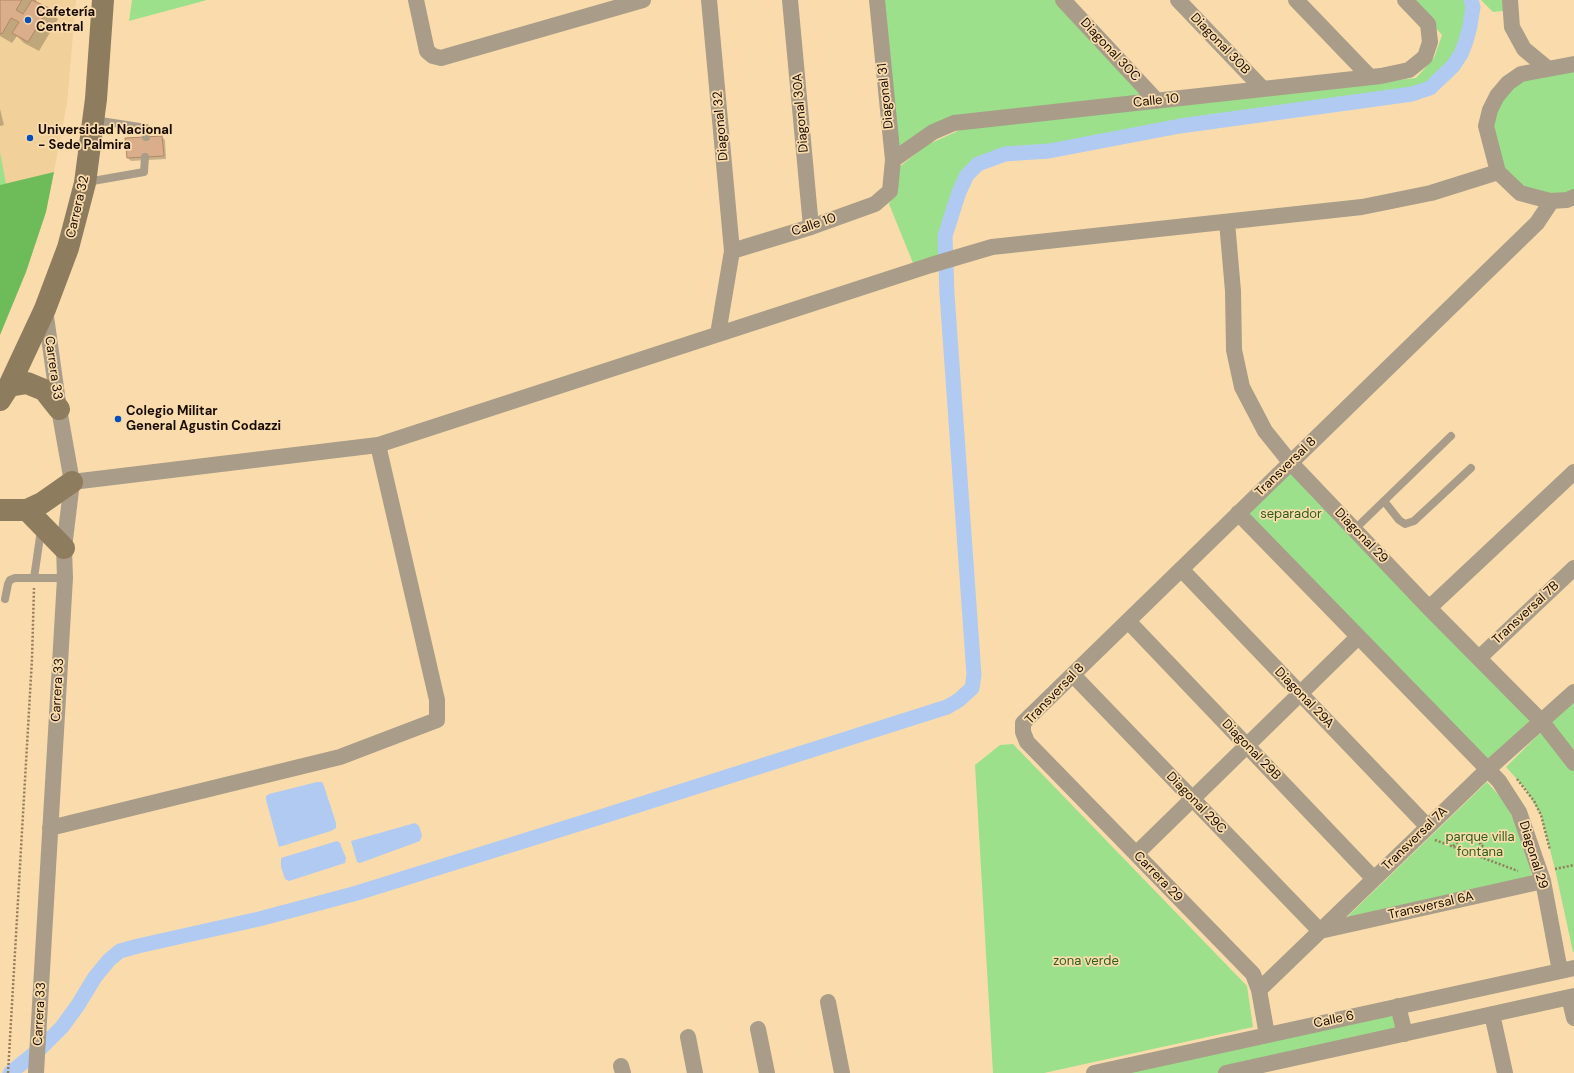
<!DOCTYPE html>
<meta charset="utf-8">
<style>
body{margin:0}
canvas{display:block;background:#fadcac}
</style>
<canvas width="1574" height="1073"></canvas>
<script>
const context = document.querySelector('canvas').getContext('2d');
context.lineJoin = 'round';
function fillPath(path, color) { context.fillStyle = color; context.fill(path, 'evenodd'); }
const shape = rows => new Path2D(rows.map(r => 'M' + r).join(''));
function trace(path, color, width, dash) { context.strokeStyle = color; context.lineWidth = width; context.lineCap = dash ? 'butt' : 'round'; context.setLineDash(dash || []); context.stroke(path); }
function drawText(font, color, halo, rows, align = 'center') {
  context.font = font + ' "DM Sans",sans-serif'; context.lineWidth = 3.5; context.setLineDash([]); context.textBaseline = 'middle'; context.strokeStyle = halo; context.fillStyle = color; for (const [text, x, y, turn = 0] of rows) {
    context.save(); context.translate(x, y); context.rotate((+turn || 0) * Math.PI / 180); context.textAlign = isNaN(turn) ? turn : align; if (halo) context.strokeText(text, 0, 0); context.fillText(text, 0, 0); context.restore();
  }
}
fillPath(shape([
 [0,0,76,0,67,104,46,212,26,272,0,335]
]), '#f1d09a');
fillPath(shape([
 [132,0,207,0,129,21],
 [877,0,1063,0,1157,101,954,123,893,160],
 [1411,0,1471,0,1472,7,1466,41,1460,53,1452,66,1430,87,1412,94,1181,124,1050,150,1005,154,993,157,977,163,964,174,956,188,942,234,942,254,913,263,889,204,895,190,899,167,927,145,962,129,1416,78,1434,58,1442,35],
 [1481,0,1503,0,1504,11,1493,12],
 [1574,66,1574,195,1549,205,1498,172,1486,126,1508,83],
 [0,152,6,184,0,185],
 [1290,462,1537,721,1488,766,1238,513],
 [1574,694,1574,750,1546,720],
 [1540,733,1552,742,1574,770,1574,952,1573,952,1555,869,1541,815,1525,788,1506,767],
 [1013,744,1247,986,1253,1027,1044,1073,993,1073,975,765,1000,745],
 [1487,782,1503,800,1523,836,1532,877,1347,917],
 [1398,1006,1405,1034,1234,1073,1094,1073]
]), '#9ce08b');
fillPath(shape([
 [54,172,46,212,26,272,0,335,0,185]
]), '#6ebc59');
fillPath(shape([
 [317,782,322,782,324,786,336,823,336,828,331,831,279,847,266,800,266,796,269,794],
 [415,823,419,826,422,835,420,841,360,863,357,862,351,841],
 [337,841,340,843,341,846,346,858,345,863,289,881,285,879,281,867,281,858]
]), '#b1caf2');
fillPath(shape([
 [0,0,36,0,37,3,48,9,58,19,39,51,24,43,17,36,12,43,0,36],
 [0,109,4,125,0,126],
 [162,137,165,140,166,159,131,161,128,158]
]), '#0003');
trace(shape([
 [10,1073,41,1048,62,1027,78,1005,95,977,109,960,120,951,138,946,259,919,357,893,610,814,947,707,959,700,972,688,974,675,947,294,945,236,959,192,967,175,978,164,1005,154,1049,151,1180,126,1412,94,1430,88,1453,66,1461,54,1466,41,1470,26,1473,7,1471,0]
]), '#b1caf2', 15);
const building = shape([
 [0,0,22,0,16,10,23,14,32,0,49,8,28,42,12,33,19,22,11,18,2,34,0,33,0,0],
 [162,136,164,156,127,158,125,138,162,136]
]);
fillPath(building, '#daad8b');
trace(building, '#b28866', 1);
trace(shape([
 [1517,779,1534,801,1541,815,1550,850],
 [1435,840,1518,871],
 [1453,846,1459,841,1469,837,1481,842,1480,844,1484,847,1482,850,1486,851,1482,858],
 [1555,869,1574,865],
 [8,1073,32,659,34,588]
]), '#927d5d', 2.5, [2, 2]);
trace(shape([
 [94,120,146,128,146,137],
 [87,182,144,172,145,157],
 [1384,501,1399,520,1405,524,1414,521,1471,468],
 [1355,529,1451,436],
 [34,578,41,530],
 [5,599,8,584,10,580,15,578,65,578]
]), '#a99d89', 8);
trace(shape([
 [416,0,427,51,433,56,441,58,643,0],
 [709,0,732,251,718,334],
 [790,0,811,227],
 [1063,0,1157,101],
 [1178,0,1263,89],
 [1296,0,1370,77],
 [1510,0,1512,27,1524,49,1547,68],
 [1574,64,1521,74,1508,83,1497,96,1490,110,1486,126,1498,172,1520,193,1550,201,1567,200,1574,197],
 [893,160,933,132,954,123,1381,76,1409,70,1425,57,1430,42,1428,24,1405,0],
 [1227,222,1233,291,1234,350,1242,387,1265,431,1290,462,1429,608,1542,722,1574,763],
 [732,251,811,227,875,204,890,191,893,160,877,0],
 [72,482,378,445,931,265,992,247,1362,207,1431,193,1498,172],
 [1238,513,1499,781,1519,812,1543,881,1560,971],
 [1181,569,1428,827],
 [1429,608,1574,472],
 [1128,621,1374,879],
 [1479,658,1574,568],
 [1073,675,1320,931,1543,881],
 [50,828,340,757,437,720,437,700,378,445],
 [1136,854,1358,637],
 [1259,990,1487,770,1574,692],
 [1569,997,1574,1018],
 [828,1002,842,1073],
 [1398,1006,1405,1034],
 [1492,1014,1505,1073],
 [758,1029,767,1073],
 [1267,1035,1259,990,1253,974,1027,742,1023,732,1023,723,1537,223,1549,205,1550,201],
 [688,1037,695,1073],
 [621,1066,623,1073],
 [36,1073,65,578,64,548,72,482,59,409,45,309],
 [1094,1073,1574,968],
 [1226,1073,1574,996]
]), '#a99d89', 16);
trace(shape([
 [9,386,27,383,44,390,59,409],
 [0,400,9,386,45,309,68,248,85,183,96,99,103,0],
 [0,510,27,510,42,503,72,482],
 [27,510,64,548]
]), '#8e7c5e', 22);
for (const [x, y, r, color] of [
 [28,20,4,"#0450ba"],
 [30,138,4,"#0450ba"],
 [118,419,4,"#0450ba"]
]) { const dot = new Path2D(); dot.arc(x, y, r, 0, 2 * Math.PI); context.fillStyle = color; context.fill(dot); trace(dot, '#fadcac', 1.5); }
drawText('bold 13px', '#160c00', '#fadcac', [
 ["Cafetería",36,13],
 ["Central",36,28],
 ["Universidad Nacional",38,131],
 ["- Sede Palmira",38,146],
 ["Colegio Militar",126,412],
 ["General Agustin Codazzi",126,427]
], 'left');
drawText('13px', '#160c00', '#fadcac', [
 ["Diagonal 30B",1220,44,46],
 ["Diagonal 30C",1110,50,47],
 ["Diagonal 31",886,96,-96],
 ["Calle 10",1156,101,-6],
 ["Diagonal 30A",801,113,-95],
 ["Diagonal 32",721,126,-95],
 ["Carrera 32",78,207,-77],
 ["Calle 10",814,225,-19],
 ["Carrera 33",53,368,82],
 ["Transversal 8",1286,467,-44],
 ["Diagonal 29",1361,536,46],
 ["Transversal 7B",1526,613,-43],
 ["Carrera 33",58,690,-87],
 ["Transversal 8",1055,694,-46],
 ["Diagonal 29A",1304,698,46],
 ["Diagonal 29B",1251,750,46],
 ["Diagonal 29C",1196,803,46],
 ["Transversal 7A",1415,839,-44],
 ["Diagonal 29",1533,855,73],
 ["Carrera 29",1158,877,46],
 ["Transversal 6A",1431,906,-13],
 ["Carrera 33",40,1014,-87],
 ["Calle 6",1334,1020,-12]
]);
drawText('13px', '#2b5e1d', '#fadcac', [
 ["separador",1291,515],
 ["parque villa",1480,838],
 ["fontana",1480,853],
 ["zona verde",1086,962]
]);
</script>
